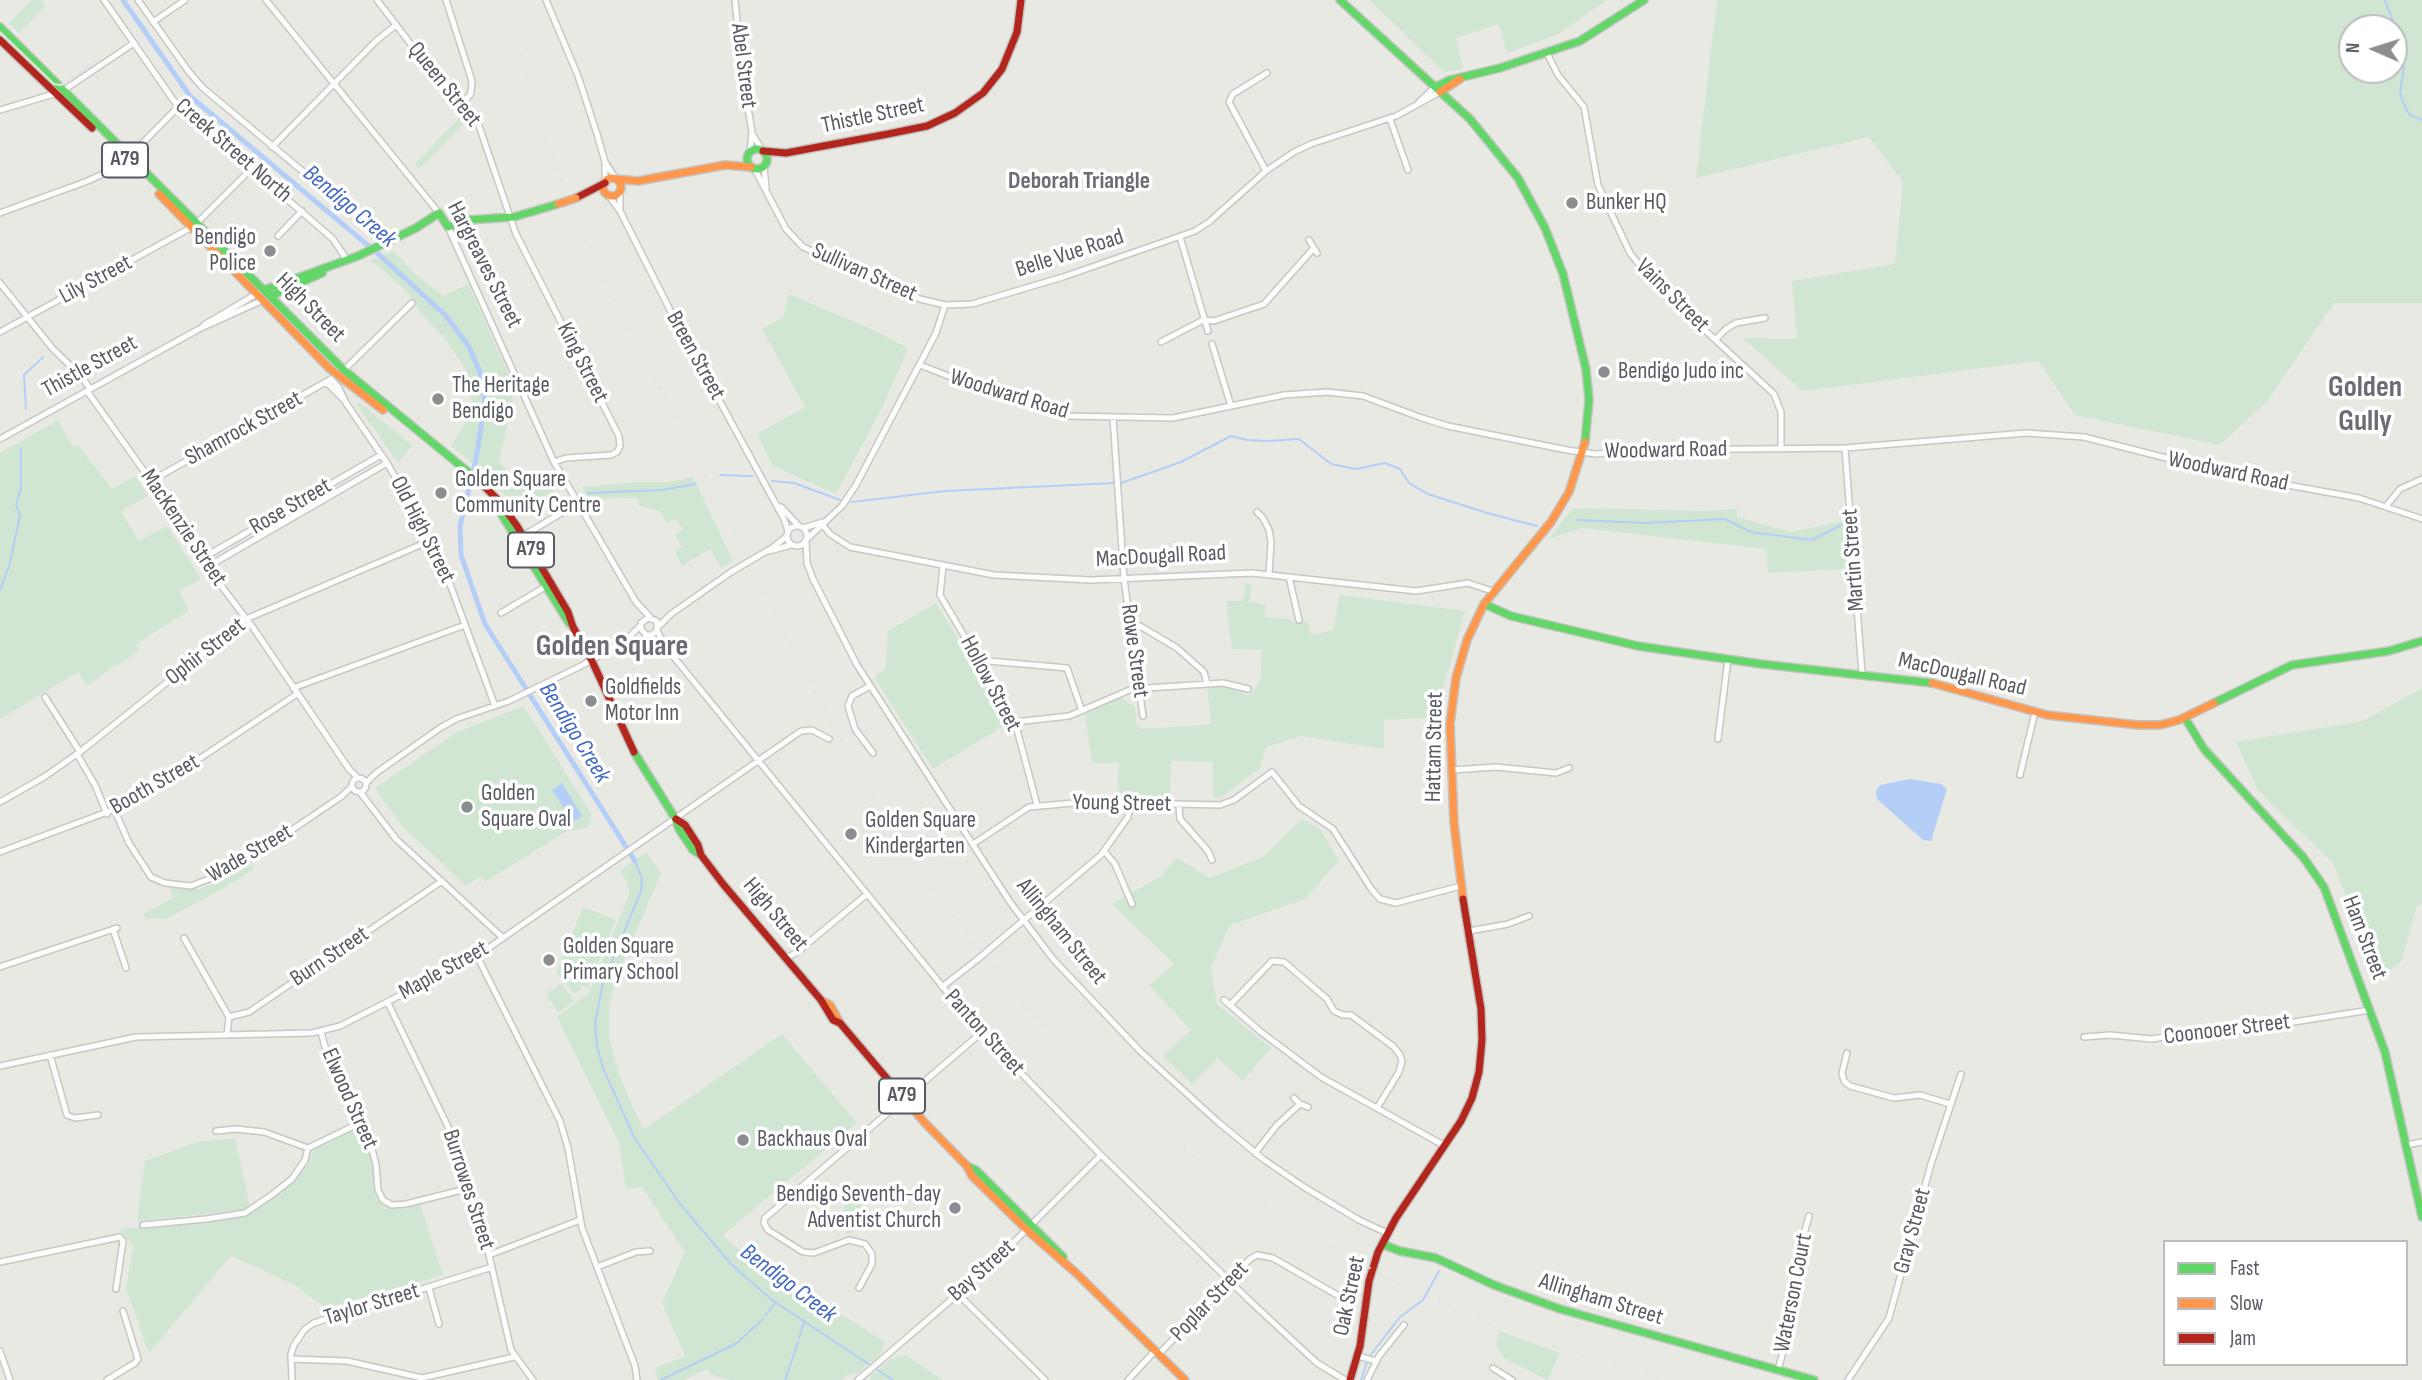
<!DOCTYPE html>
<style>
body{margin:0}
#map{position:relative;width:2422px;height:1380px;overflow:hidden;background:#e9e9e4;font-family:"Sofia Sans Condensed",sans-serif}
canvas{display:block}
.legend{position:absolute;left:2163px;top:1240px;width:245px;height:126px;box-sizing:border-box;background:#fff;border:2px solid #bdbdc0;margin:0;padding:9px 12px;list-style:none;font-size:21px;color:#595b62}
.legend li{display:flex;align-items:center;gap:14px;height:35px}
.legend b{width:35px;border:2px solid #bdbdc0}
.north{position:absolute;left:2338px;top:14px;width:70px;height:70px;box-sizing:border-box;background:#fff;border:2px solid #bdbdc0;border-radius:50%;rotate:273deg;font-size:19px;font-weight:700;line-height:28px;text-align:center;color:#595b62}
.north::after{content:'';display:block;margin:auto;width:24px;height:32px;background:#8b8d90;clip-path:polygon(50% 0,100% 100%,50% 72%,0 100%)}
</style>
<div id="map">
<canvas width="2422" height="1380"></canvas>
<ul class="legend">
<li><b style="height:9px;background:#63d668"></b>Fast</li>
<li><b style="height:9px;background:#ff974d"></b>Slow</li>
<li><b style="height:9px;background:#b3261e"></b>Jam</li>
</ul>
<div class="north">N</div>
</div>
<script>
const context = document.querySelector('canvas').getContext('2d');
context.lineJoin = 'round';
function fillPath(path, color) { context.fillStyle = color; context.fill(path, 'evenodd'); }
const shape = rows => new Path2D(rows.map(r => 'M' + r).join(''));
function trace(path, color, width, dash) { context.strokeStyle = color; context.lineWidth = width; context.lineCap = dash ? 'butt' : 'round'; context.setLineDash(dash || []); context.stroke(path); }
function drawText(font, color, halo, rows, align = 'center') {
  context.font = font + ' "Sofia Sans Condensed",sans-serif'; context.lineWidth = 7; context.setLineDash([]); context.textBaseline = 'middle'; context.strokeStyle = halo; context.fillStyle = color; for (const [text, x, y, turn = 0] of rows) {
    context.save(); context.translate(x, y); context.rotate((+turn || 0) * Math.PI / 180); context.textAlign = isNaN(turn) ? turn : align; if (halo) context.strokeText(text, 0, 0); context.fillText(text, 0, 0); context.restore();
  }
}
fillPath(shape([
 [32,0,41,0,46,5,19,33,9,23],
 [1369,0,1607,0,1557,35,1507,53,1499,24,1456,38,1463,69,1444,72],
 [1717,0,2422,0,2422,303,2334,303,2268,400,2220,445,2075,415,2038,361,1802,391,1743,338,1797,339,1792,281,1895,264,1903,182,1869,137,1696,178],
 [2352,28,2394,28,2394,70,2352,70],
 [459,118,464,124,419,169,415,164],
 [394,251,413,272,443,296,468,284,515,389,499,462,525,489,553,488,555,493,558,495,557,502,522,502,515,507,488,476,451,446,473,411,466,370,445,339,418,310,409,294,376,264,369,261],
 [789,294,874,330,908,348,884,404,836,494,773,466,757,434,805,407,762,329,783,317],
 [359,402,412,445,398,463,357,405],
 [58,420,73,447,78,445,112,489,135,476,148,496,121,511,139,541,167,526,201,579,179,591,189,611,148,636,136,645,139,650,118,666,117,664,87,686,78,672,0,719,0,453],
 [693,477,733,561,721,568,710,549,682,566,675,552,682,547,675,535,683,530,676,518,667,523,660,511,639,506,637,498,589,499,582,487,635,482,669,482],
 [1582,508,1703,511,1737,509,1737,517,1791,532,1843,521,1846,569,1768,573,1766,549,1582,528,1549,539,1572,509],
 [1246,583,1252,584,1249,602,1266,605,1265,617,1291,619,1293,623,1308,621,1311,635,1334,630,1339,595,1465,611,1439,704,1439,717,1384,720,1384,749,1301,736,1266,747,1260,768,1220,798,1213,798,1213,762,1171,761,1170,797,1117,795,1119,763,1092,763,1085,714,1121,698,1135,707,1136,724,1141,729,1204,725,1211,724,1207,687,1227,686,1246,695,1251,694,1260,681,1262,650,1232,649,1226,601,1243,601],
 [936,603,1010,722,933,769,874,677,886,668,888,631],
 [2422,688,2422,903,2417,906,2401,962,2379,978,2333,863,2258,791,2236,742,2363,721],
 [524,706,592,815,588,828,567,831,485,882,480,876,466,886,402,826,375,788,457,732],
 [1302,819,1320,829,1339,861,1305,899,1230,925,1211,967,1217,1004,1271,1048,1243,1081,1218,1058,1192,1084,1163,1056,1191,1030,1149,985,1174,964,1112,904,1161,876,1177,858,1210,878,1265,856],
 [646,852,661,873,616,978,609,1006,609,1038,619,1075,643,1130,782,1034,857,1123,723,1235,733,1245,885,1342,880,1355,872,1362,870,1361,859,1373,847,1375,841,1380,730,1380,712,1375,707,1369,684,1380,658,1380,655,1368,685,1356,662,1303,685,1252,642,1187,626,1189,619,1143,557,1017,589,993,629,895,628,884,620,871],
 [250,863,254,869,224,888,166,919,153,918,146,920,143,914,173,898,169,887,200,889,224,879],
 [583,907,616,920,588,988,578,984,582,989,574,994,565,982,567,979,556,974],
 [562,983,574,1001,558,1013,546,994],
 [357,1129,362,1133,371,1151,377,1199,383,1206,391,1208,420,1204,443,1275,326,1308,293,1284,231,1256,149,1353,126,1289,133,1246,120,1229,232,1219,246,1215,303,1170,315,1149],
 [235,1138,250,1207,242,1210,137,1221,145,1161,197,1142],
 [858,1183,865,1191,855,1232,846,1234,843,1196],
 [1499,1331,1560,1353,1548,1380,1505,1359,1496,1346],
 [905,1355,943,1380,870,1380,872,1374,876,1373,889,1360]
]), '#d0e6d2');
fillPath(shape([
 [1910,779,1941,784,1947,789,1931,841,1923,840,1877,799,1876,791,1880,785],
 [562,783,582,816,573,822,552,790]
]), '#b4cef7');
trace(shape([
 [2385,0,2394,24,2393,28],
 [2394,60,2404,67,2400,93,2405,107,2409,114,2422,120],
 [26,409,24,375,43,357],
 [720,475,752,476],
 [772,481,794,483,840,500],
 [1121,483,1181,462,1231,436,1247,440,1268,441,1299,439,1331,464,1356,469,1385,463,1400,469,1409,483,1428,494,1487,513,1537,526],
 [587,493,661,490,696,484],
 [526,498,559,498],
 [852,502,945,491,1115,483],
 [1577,520,1645,523,1725,519,1751,532,1812,540,1847,522],
 [0,590,9,566,20,516,16,505,21,488,21,448],
 [635,861,642,879,641,891,603,983,595,1023,597,1046,603,1068,634,1137,680,1204,731,1264,772,1300,893,1380],
 [766,1315,776,1302],
 [799,1338,804,1322],
 [1369,1357,1400,1317,1423,1300,1439,1271],
 [661,1380,737,1343,763,1319],
 [785,1380,798,1342],
 [1361,1380,1367,1362]
]), '#b4cef7', 2);
trace(shape([
 [123,0,190,96,383,258,446,316,468,345,480,372,485,401,476,459,460,526,461,555,485,624,635,861]
]), '#b4cef7', 5);
const street = shape([
 [104,0,174,101,333,239,347,260],
 [138,0,189,72,203,88,386,241],
 [266,0,439,213],
 [377,0,439,81,469,110,478,123,516,234,619,436,620,446,617,452,611,455,566,458,554,462],
 [446,0,472,81,471,93,463,104],
 [546,0,578,76,597,134,605,162,605,182],
 [735,0,742,72,752,132,750,152],
 [153,22,185,0],
 [1547,53,1558,75,1584,107,1598,185,1630,253,1655,284,1774,394,1781,412,1781,449],
 [64,90,134,43],
 [1419,102,1435,87],
 [0,110,57,93],
 [1390,119,1408,170],
 [753,135,762,150],
 [272,147,376,41,396,25],
 [129,157,179,106],
 [605,162,616,179],
 [764,166,766,188],
 [754,168,786,229,803,247,920,299,945,305,972,304,1063,277,1195,231,1209,222,1266,171,1294,152,1311,144,1396,116,1440,92],
 [1266,171,1229,102,1233,94,1267,73],
 [620,192,620,211],
 [608,195,620,211,670,310,784,519,788,531],
 [0,213,85,182,112,170,126,161],
 [197,223,252,168],
 [448,227,554,462,636,602,650,617],
 [278,236,302,211],
 [1180,237,1208,331],
 [1309,240,1317,253],
 [0,283,53,349,82,377,90,389],
 [1206,320,1214,321,1264,304,1313,249],
 [204,325,258,293],
 [0,332,192,227],
 [1716,339,1726,329,1736,323,1765,318],
 [1161,342,1205,319],
 [1212,344,1231,406],
 [920,365,1010,400,1066,416,1173,418,1284,395,1327,392,1363,396,1422,418,1448,426,1567,450,1596,454,1651,450,1845,448,2026,433,2084,437,2233,475,2359,498,2422,519],
 [344,370,412,303],
 [331,379,339,388,346,403,387,463,437,549,495,706],
 [326,382,344,400],
 [87,391,151,481,207,567,254,629,349,769,358,778],
 [1113,418,1124,579,1143,716],
 [0,439,199,329,263,300],
 [1845,448,1862,673],
 [151,481,331,379],
 [2387,505,2400,489,2422,479],
 [781,507,798,525],
 [1257,512,1263,518,1269,530,1271,542,1269,574],
 [821,523,830,534,850,547,994,575,1091,580,1252,573,1416,591,1468,583,1492,591],
 '787 536a10 10 0 1 1 20 0a10 10 0 1 1-20 0Z',
 [803,528,823,522],
 [523,536,578,503],
 [807,539,842,506,856,485,936,333,945,305],
 [806,541,807,563,813,579,857,665,1010,902,1053,959,1141,1052,1218,1122,1263,1159,1304,1187,1359,1220,1387,1233],
 [770,551,791,545],
 [201,559,381,455],
 [943,566,940,595,1015,722,1037,805],
 [207,567,387,463],
 [1289,577,1299,620],
 [501,613,545,587],
 [1131,626,1140,626,1177,648,1204,672,1207,684],
 [658,627,671,614,731,572,772,548,787,536],
 [657,630,652,635,646,635,641,629,641,623,648,618,657,621,657,630,664,645,974,1025,1101,1155,1250,1301,1317,1363,1345,1380],
 [982,666,989,661,1067,668,1082,711],
 [870,686,852,696,848,706,855,729,873,753],
 [293,688,465,625],
 [45,697,80,752],
 [1015,722,1069,716,1132,689,1223,683,1248,689],
 [1718,739,1728,659],
 [77,754,95,785,107,814],
 [1452,770,1496,767,1556,773,1569,768],
 [2020,775,2035,712],
 '352 785a7 7 0 1 1 14 0a7 7 0 1 1-14 0Z',
 [366,783,376,773,440,728,456,719,509,701,583,665,627,639,640,626],
 [360,792,396,839,503,938],
 [0,802,44,777,80,752,246,619,432,540],
 [1179,805,1180,819,1208,851,1212,860],
 [115,811,129,843,151,877,165,883,191,886,224,873,246,861,342,796,352,786],
 [973,844,1029,807,1085,802,1220,805,1234,800,1272,772,1299,806,1333,829,1372,890,1380,899,1396,903,1461,886],
 [1104,851,1115,864,1132,904],
 [0,852,134,802,297,694],
 [113,929,126,968],
 [1469,931,1508,924,1529,916],
 [184,938,229,1017],
 [992,947,1101,855,1128,817,1131,804],
 [477,956,560,1121,568,1148,582,1228,635,1366,637,1380],
 [786,958,796,953,866,895],
 [0,967,117,928],
 [942,987,978,959],
 [1224,1000,1261,1032,1321,1077,1445,1146],
 [388,1003,452,1135,486,1242,511,1350,533,1380],
 [1230,1005,1272,961,1284,962,1327,999,1334,1011,1343,1015,1351,1015,1394,1047,1400,1055,1402,1061,1399,1072,1377,1108],
 [321,1032,329,1061,371,1145,376,1165,378,1190,383,1200,392,1205,406,1204,470,1188],
 [227,1034,229,1017,249,1012,442,881],
 [2084,1037,2110,1035,2152,1039,2170,1036,2192,1038,2370,1010],
 [1847,1053,1842,1073,1844,1081,1850,1086,1894,1098,1920,1095,1950,1104],
 [50,1055,67,1115,75,1118,98,1115],
 [0,1066,136,1037,312,1033,340,1026,477,956,801,731,812,730,829,739],
 [1294,1098,1300,1104,1308,1107],
 [216,1131,236,1129,264,1132,308,1148],
 [2406,1145,2422,1142],
 [308,1148,360,1123],
 [1255,1153,1277,1125,1300,1104],
 [143,1225,206,1219,245,1213,273,1194,292,1179,305,1160,308,1148],
 [489,1255,580,1220],
 [0,1262,120,1237,123,1241,116,1289],
 [597,1267,636,1252,650,1251],
 [429,1288,439,1324],
 [859,1288,872,1264,872,1254,865,1244,849,1240,814,1253,803,1252,768,1230,764,1223,765,1218,981,1033],
 [958,1294,1045,1380],
 [0,1351,10,1380],
 [1159,1354,1250,1259,1257,1255,1273,1258,1337,1295],
 [1358,1356,1376,1361],
 [291,1359,347,1361,422,1378,514,1357],
 [1493,1368,1512,1380],
 [1778,1370,1797,1300,1797,1260,1809,1216],
 [107,1380,135,1363,138,1359,123,1311],
 [292,1380,291,1354,294,1345,305,1329,314,1323,492,1267],
 [858,1380,988,1268,1101,1155],
 [1128,1380,1155,1351],
 [1367,1380,1379,1356,1404,1325],
 [1848,1380,1889,1318,1931,1164,1961,1074]
]);
const fast = shape([
 [1340,0,1470,119,1518,178,1545,228,1563,274,1586,369,1589,400,1585,442],
 [0,27,344,370,478,480],
 [1435,87,1450,80,1500,68,1580,41,1644,0],
 '747 159a10 10 0 1 1 20 0a10 10 0 1 1-20 0Z',
 [264,290,358,256,416,228,439,213,448,227,467,220,514,217,558,204],
 [271,296,322,273],
 [497,507,569,623],
 [1484,604,1511,616,1638,646,1761,664,1932,683],
 [2214,703,2292,665,2389,651,2422,641],
 [2185,718,2204,749,2303,857,2324,887,2385,1052,2422,1217],
 [634,752,675,818,679,829,693,850,701,855],
 [967,1166,976,1170,1063,1257],
 [1382,1244,1400,1251,1436,1258,1494,1285,1560,1309,1814,1380]
]);
const slow = shape([
 [1440,92,1460,79],
 '603 187a9 9 0 1 1 18 0a9 9 0 1 1-18 0Z',
 [616,179,638,181,725,165,751,167],
 [159,194,329,368,383,410],
 [1932,683,2047,715,2138,725,2160,725,2179,720,2214,703],
 [1463,899,1454,823,1450,724,1456,678,1467,640,1484,604,1551,522,1569,492,1585,442],
 [821,1000,830,1005,840,1023],
 [895,1088,925,1123,967,1166,972,1176,1027,1230,1075,1272,1185,1380]
]);
const jam = shape([
 [0,40,92,128],
 [763,151,786,153,888,134,927,126,955,113,983,93,1002,69,1017,32,1021,0],
 [576,198,605,183],
 [478,480,499,501,517,526,568,612,573,627,592,661,634,752],
 [676,819,685,825,698,845,701,855,723,884,821,1000,833,1020,840,1023,895,1088],
 [1350,1380,1360,1346,1369,1281,1378,1252,1396,1218,1461,1121,1472,1098,1479,1072,1482,1040,1481,1009,1463,899]
]);
trace(street, '#c6c7c6', 8);
trace(fast, '#c4c5c5', 10);
trace(slow, '#c4c5c5', 10);
trace(jam, '#c4c5c5', 10);
trace(street, '#fcfcfb', 5);
trace(fast, '#63d668', 7);
trace(slow, '#ff974d', 7);
trace(jam, '#b3261e', 7);
trace(shape([
 [0,32,54,84,61,85,68,82,95,61]
]), '#e2e2e1', 2);
trace(shape([
 [506,0,541,126,582,236,836,732,866,788,911,859,962,928,1028,1008,1102,1083,1151,1124,1216,1174,1318,1240,1396,1282,1488,1323,1575,1354,1668,1380]
]), '#e2e2e1', 2, [2, 9]);
const streetBridge = shape([
 [978,959,992,947]
]);
const slowBridge = shape([
 [558,204,576,198]
]);
trace(streetBridge, '#c6c7c6', 8, []);
trace(slowBridge, '#c4c5c5', 10, []);
trace(streetBridge, '#fcfcfb', 5);
trace(slowBridge, '#ff974d', 7);
for (const [x, y, r, color] of [
 [1572,203,7,"#8b8d90"],
 [270,251,7,"#8b8d90"],
 [1604,372,7,"#8b8d90"],
 [438,399,7,"#8b8d90"],
 [441,493,7,"#8b8d90"],
 [591,701,7,"#8b8d90"],
 [467,807,7,"#8b8d90"],
 [851,834,7,"#8b8d90"],
 [549,960,7,"#8b8d90"],
 [743,1140,7,"#8b8d90"],
 [955,1208,7,"#8b8d90"]
]) { const dot = new Path2D(); dot.arc(x, y, r, 0, 2 * Math.PI); context.fillStyle = color; context.fill(dot); trace(dot, '#fff', 2.5); }
for (const [x, y, w] of [
 [125,160,46],
 [531,550,46],
 [902,1096,46]
]) { const box = new Path2D(); box.roundRect(x - w / 2, y - 17.5, w, 35, 5); context.fillStyle = '#fff'; context.fill(box); trace(box, '#595b62', 2); }
drawText('bold 21px', '#595b62', null, [
 ["A79",125,160],
 ["A79",531,550],
 ["A79",902,1096]
]);
drawText('23px', '#595b62', '#fff', [
 ["Abel Street",743,66,83],
 ["Queen Street",444,85,51],
 ["Thistle Street",873,116,-12],
 ["Creek Street North",233,151,41],
 ["Belle Vue Road",1070,254,-18],
 ["Hargreaves Street",484,265,63],
 ["Sullivan Street",864,273,24],
 ["Lily Street",96,280,-28],
 ["Vains Street",1672,296,45],
 ["High Street",310,308,45],
 ["Breen Street",695,356,61],
 ["King Street",582,363,63],
 ["Thistle Street",90,367,-29],
 ["Woodward Road",1009,395,17],
 ["Shamrock Street",244,429,-29],
 ["Woodward Road",1666,451,-1],
 ["Woodward Road",2228,472,12],
 ["Rose Street",291,507,-30],
 ["MacKenzie Street",183,528,56],
 ["Old High Street",422,530,63],
 ["MacDougall Road",1161,557,-3],
 ["Martin Street",1854,560,-94],
 ["Rowe Street",1134,651,82],
 ["Ophir Street",206,652,-38],
 ["MacDougall Road",1962,675,13],
 ["Hollow Street",990,684,62],
 ["Hattam Street",1435,747,-89],
 ["Booth Street",155,785,-30],
 ["Young Street",1122,804,1],
 ["Wade Street",250,854,-30],
 ["High Street",775,915,50],
 ["Allingham Street",1061,932,51],
 ["Ham Street",2364,938,69],
 ["Burn Street",330,957,-34],
 ["Maple Street",444,971,-29],
 ["Coonooer Street",2227,1030,-7],
 ["Panton Street",984,1033,48],
 ["Elwood Street",349,1099,66],
 ["Burrowes Street",468,1190,72],
 ["Gray Street",1913,1231,-75],
 ["Bay Street",982,1271,-42],
 ["Waterson Court",1794,1293,-79],
 ["Oak Street",1350,1296,-78],
 ["Allingham Street",1601,1300,17],
 ["Poplar Street",1210,1302,-46],
 ["Taylor Street",372,1305,-17]
]);
drawText('23px', '#595b62', '#fff', [
 ["Bunker HQ",1586,203],
 ["Bendigo",256,238,"right"],
 ["Police",256,264,"right"],
 ["Bendigo Judo inc",1618,372],
 ["The Heritage",452,386],
 ["Bendigo",452,412],
 ["Golden Square",455,480],
 ["Community Centre",455,506],
 ["Goldfields",605,688],
 ["Motor Inn",605,714],
 ["Golden",481,794],
 ["Square Oval",481,820],
 ["Golden Square",865,821],
 ["Kindergarten",865,847],
 ["Golden Square",563,947],
 ["Primary School",563,973],
 ["Backhaus Oval",757,1140],
 ["Bendigo Seventh-day",941,1195,"right"],
 ["Adventist Church",941,1221,"right"]
], 'left');
drawText('bold 24px', '#6a6d74', '#fff', [
 ["Deborah Triangle",1079,182]
]);
drawText('italic 24px', '#4168c2', '#fff', [
 ["Bendigo Creek",349,207,40],
 ["Bendigo Creek",574,733,58],
 ["Bendigo Creek",788,1284,37]
]);
drawText('bold 30px', '#6a6d74', '#fff', [
 ["Golden",2365,388],
 ["Gully",2365,422],
 ["Golden Square",612,647]
]);
</script>
